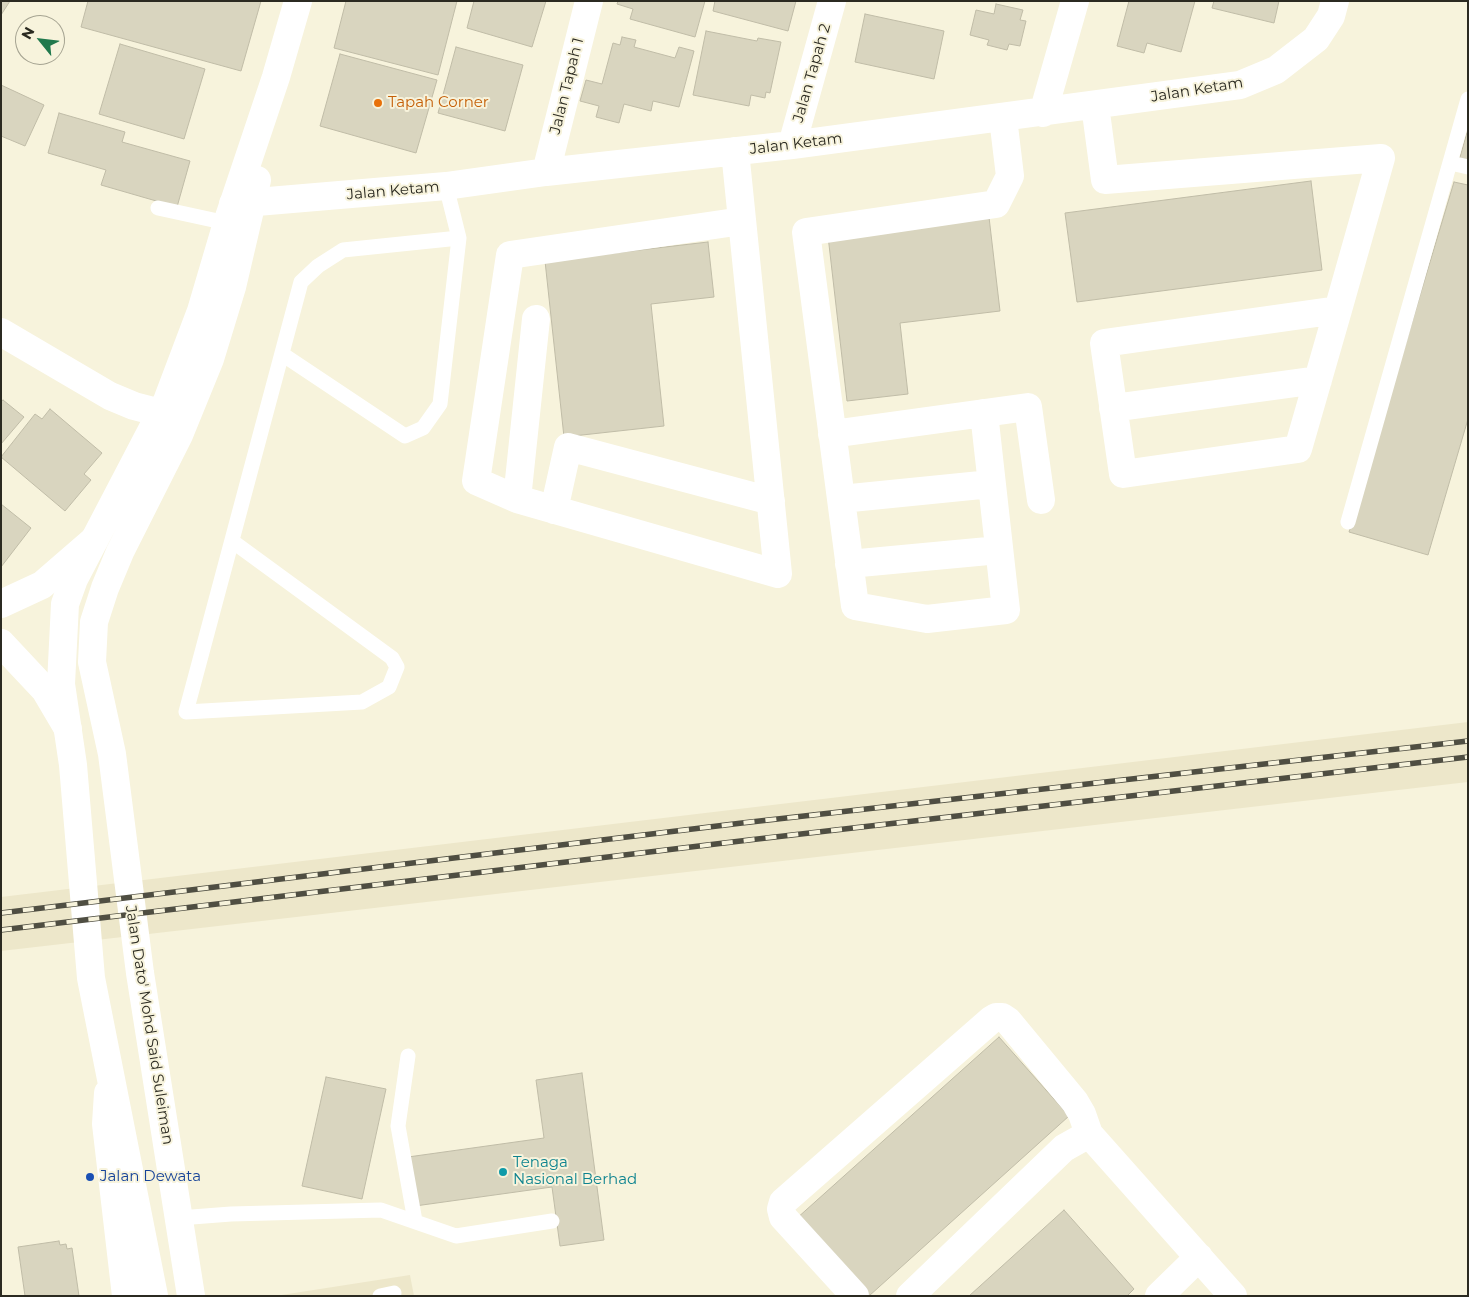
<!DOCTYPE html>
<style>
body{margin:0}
#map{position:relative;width:1469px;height:1297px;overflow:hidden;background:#f7f3dc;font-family:Montserrat,sans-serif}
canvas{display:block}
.frame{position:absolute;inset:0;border:2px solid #2b2a21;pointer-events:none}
.north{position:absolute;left:15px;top:15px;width:50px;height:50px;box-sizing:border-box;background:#f7f3dc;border:1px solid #a5a391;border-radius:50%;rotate:299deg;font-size:14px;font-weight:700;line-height:20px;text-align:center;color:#2b2a21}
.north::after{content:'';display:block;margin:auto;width:18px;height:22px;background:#21794d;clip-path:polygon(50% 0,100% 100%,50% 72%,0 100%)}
</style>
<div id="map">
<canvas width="1469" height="1297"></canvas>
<div class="frame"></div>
<div class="north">N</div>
</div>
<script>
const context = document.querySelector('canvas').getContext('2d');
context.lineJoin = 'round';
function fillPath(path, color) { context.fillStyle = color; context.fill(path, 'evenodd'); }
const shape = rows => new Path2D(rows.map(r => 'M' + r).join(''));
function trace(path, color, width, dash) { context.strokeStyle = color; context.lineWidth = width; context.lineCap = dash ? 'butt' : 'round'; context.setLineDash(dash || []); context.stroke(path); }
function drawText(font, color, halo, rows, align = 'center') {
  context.font = font + ' Montserrat,sans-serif'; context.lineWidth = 4; context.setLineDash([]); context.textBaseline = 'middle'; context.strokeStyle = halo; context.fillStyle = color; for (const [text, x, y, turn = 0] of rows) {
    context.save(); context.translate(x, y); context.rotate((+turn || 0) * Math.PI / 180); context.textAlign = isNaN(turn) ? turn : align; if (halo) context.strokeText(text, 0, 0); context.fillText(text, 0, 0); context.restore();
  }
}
fillPath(shape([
 [1468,722,1468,782,1,951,1,897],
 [410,1275,414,1296,275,1296]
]), '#ede7ca');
const building = shape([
 [1,1,10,1,1,15,1,1],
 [88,1,261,1,241,71,81,27,88,1],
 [346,1,457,1,438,75,334,48,346,1],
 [474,1,546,1,532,47,467,28,474,1],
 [618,1,705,1,695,37,630,19,633,9,617,4,618,1],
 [715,1,796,1,788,31,713,11,715,1],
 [1129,1,1195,1,1181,52,1147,43,1144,53,1117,46,1129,1],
 [1214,1,1279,1,1274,23,1212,8,1214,1],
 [996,4,1023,10,1020,20,1026,21,1020,46,1009,44,1007,50,987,45,989,40,970,35,976,10,994,14,996,4],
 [865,14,944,31,934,79,855,62,865,14],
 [706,31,757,41,758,38,781,42,770,93,766,92,765,98,751,95,749,106,693,95,706,31],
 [622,37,636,40,634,47,675,58,679,47,694,51,679,107,653,101,651,111,624,104,619,123,596,117,599,106,580,101,586,80,602,84,613,43,620,45,622,37],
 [120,44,205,69,184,139,99,114,120,44],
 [456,47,523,65,505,131,438,113,456,47],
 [340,54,437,80,416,153,320,126,340,54],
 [1,85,44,105,25,146,1,136,1,85],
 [59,113,125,132,122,142,190,161,177,207,101,185,106,170,48,153,59,113],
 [1468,129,1468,164,1459,161,1468,129],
 [1311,181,1322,270,1077,302,1065,213,1311,181],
 [1454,182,1468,185,1468,419,1428,555,1349,532,1454,182],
 [989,217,1000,311,900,323,908,394,847,401,828,236,989,217],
 [708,242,714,297,651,304,664,426,564,437,545,261,708,242],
 [3,400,24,417,1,444,1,402,3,400],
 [50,409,102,453,84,474,91,480,65,511,1,457,35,414,42,419,50,409],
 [1,504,31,528,1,567,1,504],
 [999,1037,1069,1116,869,1296,865,1296,796,1219,999,1037],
 [582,1073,604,1240,560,1246,552,1187,415,1206,408,1157,544,1138,536,1080,582,1073],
 [326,1077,386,1089,362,1199,302,1186,326,1077],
 [1064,1210,1134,1289,1127,1296,969,1296,1064,1210],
 [59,1241,60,1245,66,1244,67,1249,72,1248,79,1296,25,1296,18,1247,59,1241]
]);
fillPath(building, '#d9d5bf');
trace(building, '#c0bca7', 1);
trace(shape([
 [1451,163,1468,167],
 [158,208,227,223],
 [282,354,405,436,423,428,440,404,459,238,446,186],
 [1348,522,1468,99],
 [232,541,392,658,397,667,389,687,362,702,186,712,301,282,318,266,343,250,459,238],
 [408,1056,398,1126,415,1221],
 [179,1218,231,1214,381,1210,456,1236,552,1221],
 [380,1296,394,1293]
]), '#fff', 15);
trace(shape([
 [1095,105,1105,180,1381,158,1338,310,1298,449,1123,474,1104,343,1338,310],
 [1043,113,1075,1],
 [792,145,832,1],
 [735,151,778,574,517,499,476,481,510,255,742,221],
 [546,172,589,1],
 [233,204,446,186,546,172,792,145,1240,85,1276,70,1316,39,1331,16,1335,1],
 [1,332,110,396,134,406,161,413],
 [1113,408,1318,380],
 [984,413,1006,610,927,619,855,606,806,232,996,204,1010,176,1003,118],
 [832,434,1028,407,1041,500],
 [517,499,536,319],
 [841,499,991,484],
 [554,510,568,447,771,501],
 [849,564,999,550],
 [108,1093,106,1124,126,1296],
 [855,1296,783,1217,781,1209,783,1202,991,1020,996,1017,1002,1017,1008,1021,1075,1102,1082,1114,1089,1134],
 [910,1296,1064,1148,1089,1134,1233,1296],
 [1159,1296,1199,1257]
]), '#fff', 28);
trace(shape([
 [1,604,42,585,94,540],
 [1,643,45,690,68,729]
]), '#fff', 28);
trace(shape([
 [154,1296,91,978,73,765,61,684,65,604,74,579,167,401,201,311,227,223,276,77,298,1],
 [191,1296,140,973,112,754,92,662,94,622,105,588,120,552,179,435,210,359,232,287,257,180]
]), '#fff', 28);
const rail = shape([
 [1,913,742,823,1468,741],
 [1,930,749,840,1468,757]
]);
trace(rail, '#4f4e42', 5.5);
trace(rail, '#f7f3dc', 4, [11]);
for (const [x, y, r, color] of [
 [378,103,5,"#e8710a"],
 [503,1172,5,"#0f9aa8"],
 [90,1177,5,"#1a4fb4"]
]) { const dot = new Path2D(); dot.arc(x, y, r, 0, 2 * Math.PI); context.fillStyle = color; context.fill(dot); trace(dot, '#f7f3dc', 2); }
drawText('15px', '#2b2a21', '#f7f3dc', [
 ["Jalan Tapah 2",812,73,-74],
 ["Jalan Tapah 1",567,86,-76],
 ["Jalan Ketam",1197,90,-9],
 ["Jalan Ketam",796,144,-7],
 ["Jalan Ketam",393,191,-5],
 ["Jalan Dato' Mohd Said Suleiman",149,1025,81]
]);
drawText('15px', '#c56008', '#f7f3dc', [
 ["Tapah Corner",388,103]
], 'left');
drawText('15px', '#0d838f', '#f7f3dc', [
 ["Tenaga",513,1163],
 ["Nasional Berhad",513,1180]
], 'left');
drawText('15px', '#164399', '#f7f3dc', [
 ["Jalan Dewata",100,1177]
], 'left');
</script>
